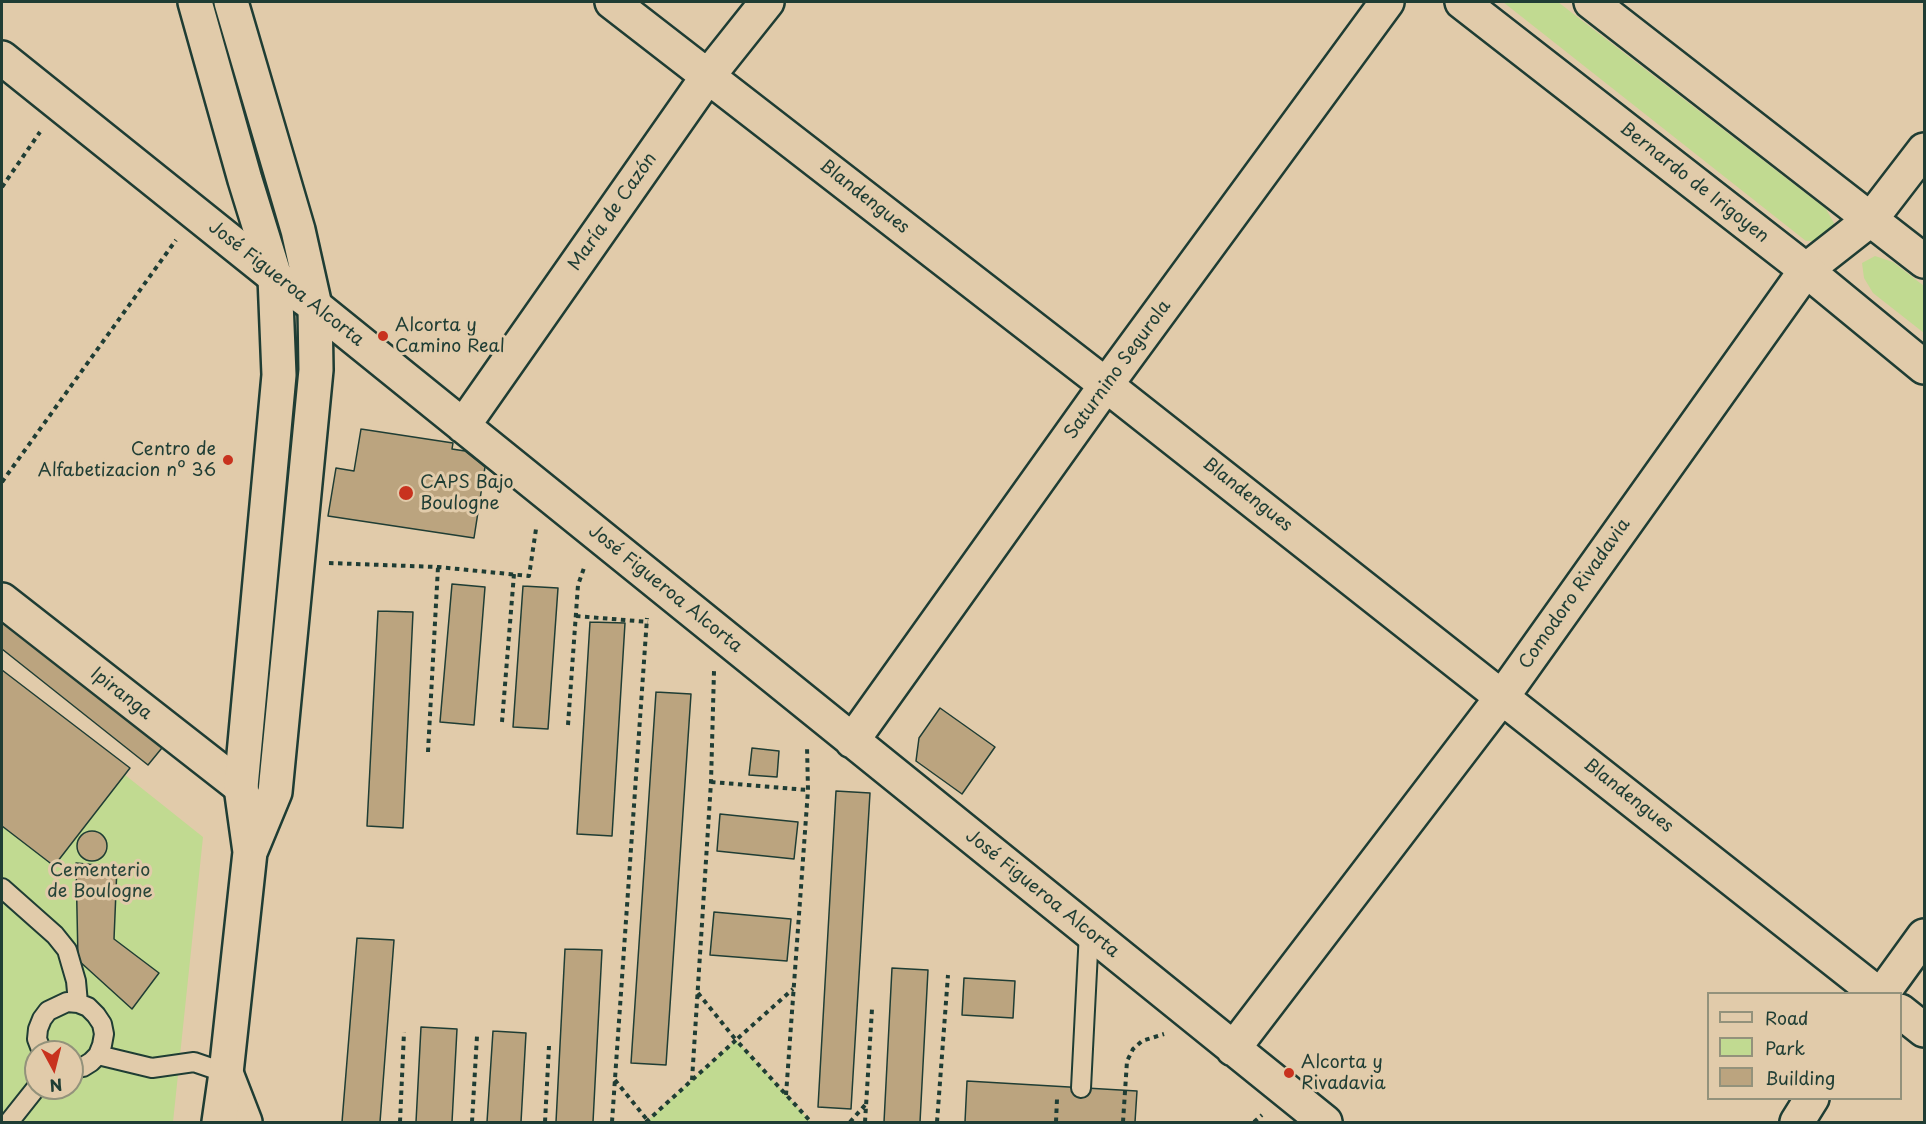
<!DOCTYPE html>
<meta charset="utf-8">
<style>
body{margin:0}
#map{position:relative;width:1926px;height:1124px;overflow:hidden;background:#e1cbaa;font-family:"Playpen Sans",sans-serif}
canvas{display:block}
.frame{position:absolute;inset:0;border:3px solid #1f3d34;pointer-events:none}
.legend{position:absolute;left:1707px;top:992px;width:195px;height:108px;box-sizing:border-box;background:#e1cbaa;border:2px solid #93927b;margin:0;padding:8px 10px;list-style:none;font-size:18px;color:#1f3d34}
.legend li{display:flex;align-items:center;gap:12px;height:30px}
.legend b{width:30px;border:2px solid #93927b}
.north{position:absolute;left:24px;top:1040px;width:60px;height:60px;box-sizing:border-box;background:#e1cbaa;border:2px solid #93927b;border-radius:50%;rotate:173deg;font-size:16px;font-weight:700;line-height:24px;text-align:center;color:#1f3d34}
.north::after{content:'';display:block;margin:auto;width:21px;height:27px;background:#c8321e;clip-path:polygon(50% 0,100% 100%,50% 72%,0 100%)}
</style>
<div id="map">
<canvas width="1926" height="1124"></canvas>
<div class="frame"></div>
<ul class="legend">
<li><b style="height:8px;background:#e1cbaa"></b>Road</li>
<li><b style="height:16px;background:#c1da91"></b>Park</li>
<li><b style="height:16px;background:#bba47f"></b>Building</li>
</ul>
<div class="north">N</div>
</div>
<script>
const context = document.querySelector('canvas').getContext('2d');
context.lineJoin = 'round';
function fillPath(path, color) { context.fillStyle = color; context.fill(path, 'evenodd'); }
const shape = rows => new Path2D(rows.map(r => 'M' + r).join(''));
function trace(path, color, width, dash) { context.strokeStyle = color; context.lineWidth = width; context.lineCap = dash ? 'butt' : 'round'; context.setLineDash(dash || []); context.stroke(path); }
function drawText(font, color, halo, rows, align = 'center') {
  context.font = font + ' "Playpen Sans",sans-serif'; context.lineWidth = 6; context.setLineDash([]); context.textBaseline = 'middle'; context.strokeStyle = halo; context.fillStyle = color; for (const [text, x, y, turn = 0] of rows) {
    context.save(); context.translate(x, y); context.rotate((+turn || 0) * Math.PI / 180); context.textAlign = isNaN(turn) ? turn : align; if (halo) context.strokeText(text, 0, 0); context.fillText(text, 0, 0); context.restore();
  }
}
fillPath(shape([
 [1503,2,1558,2,1826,209,1834,223,1832,237,1821,241,1806,241],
 [1875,256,1893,262,1924,286,1924,333,1873,293,1864,278,1862,263],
 [2,677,203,837,173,1122,2,1122],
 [36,1052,72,1052,72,1088,36,1088],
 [736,1040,811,1122,646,1122,692,1080]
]), '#c1da91');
const building = shape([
 [361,429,453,443,452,449,465,451,485,467,474,538,328,516,336,468,354,471,361,429],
 [452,584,485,587,474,725,440,722,452,584],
 [523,586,558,588,548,729,513,727,523,586],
 [378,611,413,612,403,828,367,826,378,611],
 [2,612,166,743,148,765,2,649,2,612],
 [590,622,625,623,612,836,577,834,590,622],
 [2,670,130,768,54,866,2,826,2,670],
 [656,692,691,694,666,1065,631,1063,656,692],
 [940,708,995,747,962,794,916,761,919,738,940,708],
 [752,748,779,751,777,777,749,775,752,748],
 [836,791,870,793,851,1109,818,1107,836,791],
 [720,814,798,822,794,859,717,851,720,814],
 '77 846a15 15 0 1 1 30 0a15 15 0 1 1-30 0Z',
 [76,863,117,867,114,939,159,973,132,1009,78,960,76,863],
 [714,912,791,919,787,961,710,955,714,912],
 [357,938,394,940,380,1122,342,1122,357,938],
 [565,949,602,950,593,1122,556,1122,565,949],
 [892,968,928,970,920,1122,884,1122,892,968],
 [964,978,1015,981,1013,1018,962,1015,964,978],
 [421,1027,457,1029,452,1122,416,1122,421,1027],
 [493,1031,526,1033,521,1122,487,1122,493,1031],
 [967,1081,1137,1091,1135,1122,965,1122,967,1081]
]);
fillPath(building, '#bba47f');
trace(building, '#1f3d34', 1.5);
const service = shape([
 [2,888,55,935,67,950,76,981,78,1003],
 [42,1052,37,1039,38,1029,42,1019,48,1011,67,1002,78,1003,88,1007,96,1015,102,1024,104,1034,102,1045,98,1055,91,1062,83,1067,72,1069],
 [98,1055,152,1068,194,1062,226,1073],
 [1081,1088,1089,932],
 [9,1122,36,1088]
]);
const minor = shape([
 [612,2,1106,385,1878,994],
 [1591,2,1924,261],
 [2,58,275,277,315,306,1325,1122],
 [463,426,708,76,767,2],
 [2,600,241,787],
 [852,741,1106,385,1387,2],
 [1882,994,1924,936],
 [1900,1011,1924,1030],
 [1233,1049,1502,697,1806,270,1871,219,1924,150],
 [1797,1122,1812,1098]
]);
const tertiary = shape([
 [1462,2,1806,270,1924,367],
 [226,1073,245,1122]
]);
const secondary = shape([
 [195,2,245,180,275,277,279,375,241,787,250,852,226,1073,219,1122],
 [231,2,298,230,315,306,316,370,275,792,251,850]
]);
trace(service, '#1f3d34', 22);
trace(minor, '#1f3d34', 38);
trace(tertiary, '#1f3d34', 38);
trace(secondary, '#1f3d34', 38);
trace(shape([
 [2,187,40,132],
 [2,482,176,240],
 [329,563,438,567,529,576,536,529],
 [576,616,648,622],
 [502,722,514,574],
 [568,725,578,585,585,565],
 [428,752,438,567],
 [711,782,808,790],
 [698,993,736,1040,793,989],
 [615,1080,648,1121],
 [692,1080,711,782,714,671],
 [786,1095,808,790,807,746],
 [400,1122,404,1032],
 [472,1122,477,1036],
 [545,1122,549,1046],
 [612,1122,647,618],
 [646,1122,736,1040,811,1122],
 [850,1122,866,1104],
 [865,1122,872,1009],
 [937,1122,948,975],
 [1056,1122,1057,1099],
 [1123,1122,1127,1061,1133,1049,1142,1041,1164,1034],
 [1254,1122,1262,1115]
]), '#1f3d34', 4, [4.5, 4.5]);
trace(service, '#e1cbaa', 18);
trace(minor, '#e1cbaa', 33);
trace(tertiary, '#e1cbaa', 33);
trace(secondary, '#e1cbaa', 33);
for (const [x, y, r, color] of [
 [383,336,6,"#c8321e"],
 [228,460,6,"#c8321e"],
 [406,493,8,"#c8321e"],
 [1289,1073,6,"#c8321e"]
]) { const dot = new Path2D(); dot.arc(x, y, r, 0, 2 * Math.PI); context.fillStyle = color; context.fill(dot); trace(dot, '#e1cbaa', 2); }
drawText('18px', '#1f3d34', '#e1cbaa', [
 ["Bernardo de Irigoyen",1694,183,38],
 ["Blandengues",864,197,38],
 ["María de Cazón",613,212,-55],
 ["José Figueroa Alcorta",286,284,38],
 ["Saturnino Segurola",1118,370,-54],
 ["Blandengues",1247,495,38],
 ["José Figueroa Alcorta",665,589,39],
 ["Comodoro Rivadavia",1575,594,-55],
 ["Ipiranga",121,694,38],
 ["Blandengues",1628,796,38],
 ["José Figueroa Alcorta",1042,894,39]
]);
drawText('18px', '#1f3d34', '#e1cbaa', [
 ["Alcorta y",395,326],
 ["Camino Real",395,347],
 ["Centro de",216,450,"right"],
 ["Alfabetizacion nº 36",216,471,"right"],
 ["CAPS Bajo",420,483],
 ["Boulogne",420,504],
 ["Alcorta y",1301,1063],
 ["Rivadavia",1301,1084]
], 'left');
drawText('18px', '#274539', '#e1cbaa', [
 ["Cementerio",100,871],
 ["de Boulogne",100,892]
]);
</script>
